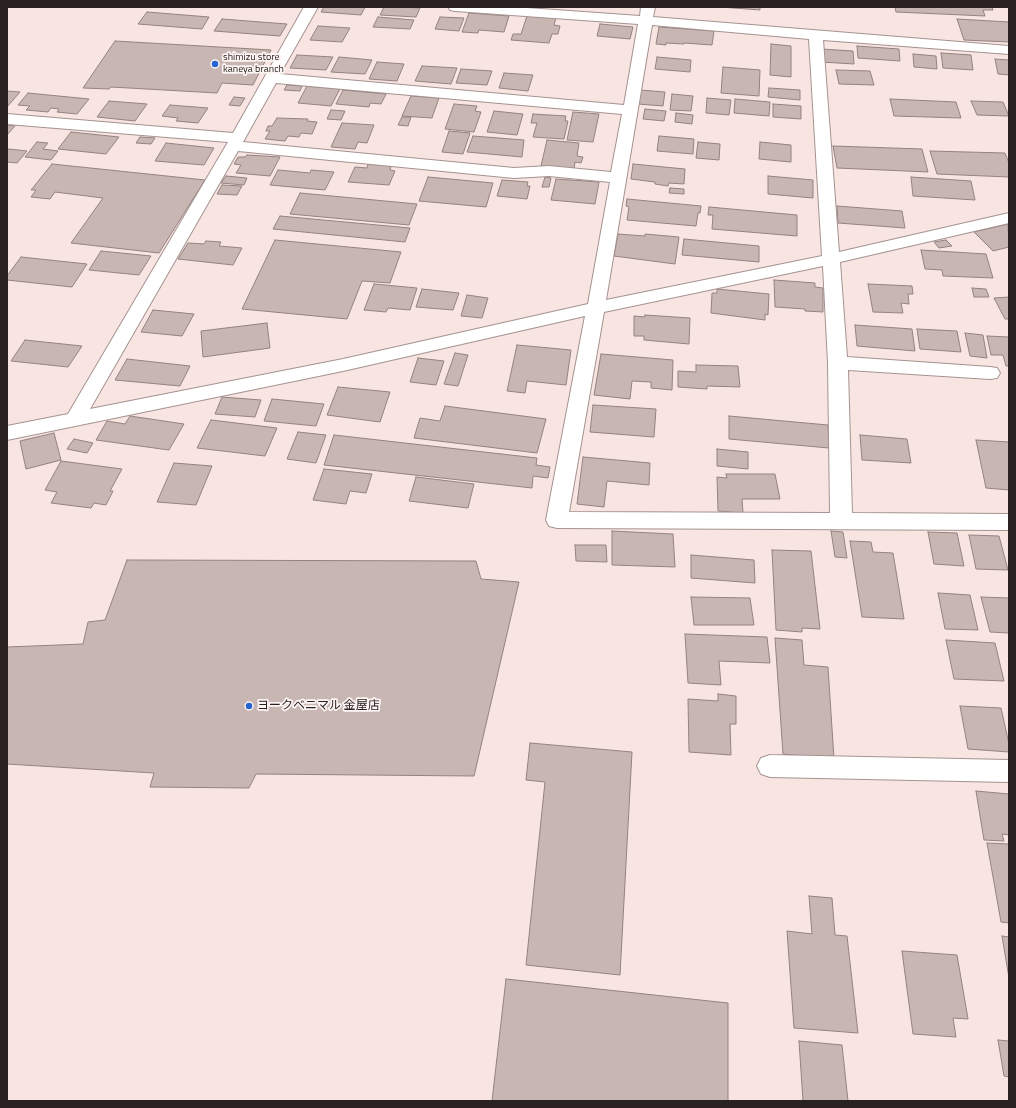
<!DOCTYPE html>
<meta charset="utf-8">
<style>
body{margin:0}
#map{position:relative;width:1016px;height:1108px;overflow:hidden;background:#f8e5e2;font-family:"Titillium Web",sans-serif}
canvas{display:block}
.frame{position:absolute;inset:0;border:8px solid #292221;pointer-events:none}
</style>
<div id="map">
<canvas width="1016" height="1108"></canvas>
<div class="frame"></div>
</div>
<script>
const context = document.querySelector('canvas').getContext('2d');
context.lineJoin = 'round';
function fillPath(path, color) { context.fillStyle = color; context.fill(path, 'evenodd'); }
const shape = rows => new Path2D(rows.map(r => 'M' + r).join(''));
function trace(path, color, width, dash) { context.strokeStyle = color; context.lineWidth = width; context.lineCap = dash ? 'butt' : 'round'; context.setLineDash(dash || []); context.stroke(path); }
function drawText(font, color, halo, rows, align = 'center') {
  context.font = font + ' "Titillium Web","Noto Sans JP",sans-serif'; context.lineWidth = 3.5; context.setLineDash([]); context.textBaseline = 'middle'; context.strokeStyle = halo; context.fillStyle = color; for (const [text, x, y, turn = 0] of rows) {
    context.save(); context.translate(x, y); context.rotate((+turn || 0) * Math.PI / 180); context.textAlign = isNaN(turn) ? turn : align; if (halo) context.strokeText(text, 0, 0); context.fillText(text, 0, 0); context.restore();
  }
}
const building = shape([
 [324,7,365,7,361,15,321,12,324,7],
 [384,7,401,7,420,8,416,17,380,15,384,7],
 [720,7,760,7,760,10,720,7],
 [895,7,992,7,993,10,983,10,985,16,896,12,895,7],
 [147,12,209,17,202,29,138,24,147,12],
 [469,13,509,16,504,32,479,30,478,33,462,32,469,13],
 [527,16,556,18,554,25,560,26,558,34,552,34,549,43,511,40,513,34,521,34,527,16],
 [378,17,414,20,410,29,373,27,378,17],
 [440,17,464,18,459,31,435,29,440,17],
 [222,19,287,24,280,36,214,31,222,19],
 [957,19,1009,22,1009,42,964,40,957,19],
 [600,24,633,27,630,39,597,36,600,24],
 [318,26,350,28,342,42,310,40,318,26],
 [659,27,714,31,712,45,684,43,684,44,666,43,666,45,656,44,659,27],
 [115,41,271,50,253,85,222,83,217,93,111,87,109,89,83,88,115,41],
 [771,44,791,46,791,77,770,75,771,44],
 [857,46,899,49,900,61,858,58,857,46],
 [821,49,853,51,854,64,821,62,821,49],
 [941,53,971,55,973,70,943,68,941,53],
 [913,54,936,56,937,69,914,67,913,54],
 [297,55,333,57,326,70,290,68,297,55],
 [339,57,372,60,365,74,331,72,339,57],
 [657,57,691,60,690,72,655,69,657,57],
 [995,59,1009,60,1009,75,998,74,995,59],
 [377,62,404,64,397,81,369,79,377,62],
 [422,66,457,68,451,84,415,81,422,66],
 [723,67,760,70,759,96,721,93,723,67],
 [461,69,492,71,487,85,456,83,461,69],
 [836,70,870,71,874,85,839,84,836,70],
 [504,73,533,75,528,91,499,88,504,73],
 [287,85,302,86,300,91,284,90,287,85],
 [307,86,340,89,331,106,298,103,307,86],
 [769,88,800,90,800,100,768,97,769,88],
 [343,90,386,94,381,104,370,103,369,107,336,104,343,90],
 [640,90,665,92,663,106,638,104,640,90],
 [7,91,20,92,7,107,7,91],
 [28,93,89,99,77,114,57,112,59,109,51,108,48,112,26,110,30,106,18,105,28,93],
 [672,94,693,96,691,111,670,110,672,94],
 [411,96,439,98,432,118,402,116,411,96],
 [234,97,245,98,240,106,229,105,234,97],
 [707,98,731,100,729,115,706,113,707,98],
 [735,99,770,102,769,116,734,113,735,99],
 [890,99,956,102,961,118,894,116,890,99],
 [109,101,147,104,135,121,97,117,109,101],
 [971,101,1003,102,1009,116,977,115,971,101],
 [454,104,477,106,475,111,481,112,474,132,445,129,454,104],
 [773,104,801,106,801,119,773,117,773,104],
 [170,105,208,108,198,123,176,121,178,118,162,116,170,105],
 [645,109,666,111,664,121,643,119,645,109],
 [331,110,345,111,341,120,327,119,331,110],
 [494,111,523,114,517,135,487,132,494,111],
 [573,112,599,114,593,142,567,140,573,112],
 [676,113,693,115,692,124,675,122,676,113],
 [533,114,566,116,565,121,568,121,564,139,533,137,537,123,531,123,533,114],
 [402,117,411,117,408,126,398,125,402,117],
 [277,118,308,119,307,121,317,122,312,134,301,133,299,137,288,136,285,141,265,139,270,131,266,131,268,126,272,126,277,118],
 [342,123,374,125,367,143,358,142,355,149,331,147,342,123],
 [7,125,15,126,7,135,7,125],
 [449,131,470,133,463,154,442,152,449,131],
 [71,132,119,137,106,154,58,149,71,132],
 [473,136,524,140,522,157,467,152,473,136],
 [659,136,694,139,693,154,657,151,659,136],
 [140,137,155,138,151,144,136,143,140,137],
 [547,140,579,143,577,156,583,157,581,163,575,162,574,169,541,166,547,140],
 [37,142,48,143,43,149,58,151,51,160,25,157,37,142],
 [698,142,720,144,719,160,696,158,698,142],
 [760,142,791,145,791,162,759,159,760,142],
 [166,143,214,148,204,165,155,161,166,143],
 [833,146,922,149,928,172,837,168,833,146],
 [9,149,27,151,17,163,7,162,7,151,9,149],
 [930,151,1005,153,1009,163,1009,177,937,174,930,151],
 [247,155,280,157,270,176,236,173,241,165,234,164,238,157,245,157,247,155],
 [52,164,205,180,159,253,71,243,103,198,55,192,50,199,31,197,36,190,31,190,52,164],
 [368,164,391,166,390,170,395,171,389,185,348,182,355,167,367,168,368,164],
 [633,164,685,169,684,184,669,183,668,186,655,184,655,182,631,179,633,164],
 [278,170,310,173,311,170,334,172,325,190,270,185,278,170],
 [226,176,247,178,244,185,221,183,226,176],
 [768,176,813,180,813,198,768,194,768,176],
 [428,177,493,183,486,207,419,201,428,177],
 [545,177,551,178,549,187,542,187,545,177],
 [911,177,971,181,975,200,913,196,911,177],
 [556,179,599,182,595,204,551,200,556,179],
 [502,180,528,182,527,186,530,186,527,199,497,196,502,180],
 [222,185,242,186,237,195,217,194,222,185],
 [670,188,684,189,684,194,669,193,670,188],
 [300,193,417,204,409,225,290,214,300,193],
 [627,199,701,206,700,213,698,213,696,226,627,220,629,207,626,206,627,199],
 [837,206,902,211,905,228,838,223,837,206],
 [709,207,797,215,797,236,712,229,713,215,708,215,709,207],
 [280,216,410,228,405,242,273,229,280,216],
 [1008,224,1009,247,993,251,974,232,1008,224],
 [618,234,645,236,645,234,679,237,675,264,614,256,618,234],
 [684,239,759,246,759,262,682,255,684,239],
 [275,240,401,252,390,283,362,281,347,319,242,309,275,240],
 [946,240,952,246,939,248,934,242,946,240],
 [206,241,221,242,219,246,242,248,233,265,178,259,188,243,204,244,206,241],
 [921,250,986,254,993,278,943,276,942,270,925,269,921,250],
 [101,251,151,256,139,275,89,270,101,251],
 [21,257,87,264,72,287,7,280,7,276,21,257],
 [774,280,815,283,815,287,823,288,823,312,805,311,805,309,775,307,774,280],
 [374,284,417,288,410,310,388,308,386,312,364,310,374,284],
 [868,284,912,286,913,294,908,294,909,304,901,303,903,313,873,312,868,284],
 [972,288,986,289,989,297,974,297,972,288],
 [422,289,459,293,453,310,416,307,422,289],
 [717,289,769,294,768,315,765,314,765,320,711,313,712,293,717,293,717,289],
 [467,295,488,298,482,318,461,316,467,295],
 [1009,297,1009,319,1005,319,994,298,1009,297],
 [153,310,194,314,182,336,141,332,153,310],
 [645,315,690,318,689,344,644,340,644,336,634,336,634,316,645,317,645,315],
 [267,323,270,348,203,357,201,331,267,323],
 [855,325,912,329,915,351,857,346,855,325],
 [917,329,957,331,961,352,920,349,917,329],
 [965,333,983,335,987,358,970,356,965,333],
 [987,336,1009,337,1009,366,1006,366,1003,355,991,355,987,336],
 [25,340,82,346,68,367,11,361,25,340],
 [517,345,571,350,566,385,527,381,525,393,507,391,517,345],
 [455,353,468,355,458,386,444,384,455,353],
 [601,354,673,360,672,390,651,388,651,382,632,381,630,399,594,395,601,354],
 [418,358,444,361,436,385,410,382,418,358],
 [127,359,190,366,180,386,115,380,127,359],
 [696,365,738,366,740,387,707,386,707,389,678,387,678,371,696,372,696,365],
 [338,387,390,392,380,422,327,415,338,387],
 [222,397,261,400,255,417,215,414,222,397],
 [272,399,324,404,316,426,264,421,272,399],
 [593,405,656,409,654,437,590,432,593,405],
 [445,406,546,419,537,453,414,438,420,418,440,421,445,406],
 [130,416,184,424,169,450,96,440,107,421,125,424,130,416],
 [729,416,828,425,829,448,729,439,729,416],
 [211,420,277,428,265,456,197,448,211,420],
 [298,432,326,435,316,463,287,459,298,432],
 [54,433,61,460,26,469,20,441,54,433],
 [334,435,537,458,536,465,550,467,548,478,533,476,532,488,324,465,334,435],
 [860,435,907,439,911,463,862,460,860,435],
 [74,439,93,443,87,453,67,449,74,439],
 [976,440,1009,442,1009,490,986,488,976,440],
 [717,449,748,452,748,469,717,466,717,449],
 [583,457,650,463,649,485,607,481,604,507,577,504,583,457],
 [61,461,122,469,110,491,113,491,106,505,94,503,91,508,51,503,57,492,45,490,61,461],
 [174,463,212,466,196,505,157,502,174,463],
 [324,469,372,474,366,493,350,491,346,504,313,500,324,469],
 [726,474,775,474,780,499,742,499,743,513,718,511,717,477,727,478,726,474],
 [416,477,474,484,468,508,409,501,416,477],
 [612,531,673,534,675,567,612,565,612,531],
 [831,531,843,532,847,558,835,557,831,531],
 [928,532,957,533,964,566,934,564,928,532],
 [969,535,999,536,1008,570,976,569,969,535],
 [850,541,871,542,873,552,893,553,904,619,862,617,850,541],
 [575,545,606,545,607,562,576,561,575,545],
 [772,550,811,551,820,629,802,628,802,632,776,630,772,550],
 [691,555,754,560,755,583,691,578,691,555],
 [127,560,476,561,481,579,519,582,474,776,256,774,249,788,150,787,154,773,7,764,7,647,83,644,88,622,105,620,127,560],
 [938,593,970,595,978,630,945,629,938,593],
 [691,597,750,598,754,625,694,625,691,597],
 [981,597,1009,598,1009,633,990,632,981,597],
 [685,634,767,637,770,663,719,661,721,685,688,683,685,634],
 [775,638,802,640,804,665,828,667,834,759,783,754,775,638],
 [946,640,995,643,1004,681,954,679,946,640],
 [718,694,736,696,736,724,730,724,731,755,689,752,688,699,718,701,718,694],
 [960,706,1001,708,1009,744,1009,752,968,749,960,706],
 [530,743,632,752,620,975,526,965,545,782,526,780,530,743],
 [976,791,1009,794,1009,835,1002,834,1004,841,984,840,976,791],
 [987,843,1009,844,1009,923,1001,922,987,843],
 [809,896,832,898,835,935,847,936,858,1033,794,1028,787,931,812,934,809,896],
 [1002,936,1009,937,1009,978,1002,936],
 [902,951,957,955,968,1019,953,1018,956,1037,913,1034,902,951],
 [506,979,728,1003,728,1101,492,1101,506,979],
 [998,1040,1009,1041,1009,1077,1004,1076,998,1040],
 [799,1041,842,1045,848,1101,803,1101,799,1041]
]);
fillPath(building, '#c8b6b3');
trace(building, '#93827f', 1);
const street = shape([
 [304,7,318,7,280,74,624,105,638,24,455,11,450,10,448,7,513,7,640,16,641,7,655,7,653,17,1009,46,1009,54,823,40,839,252,1009,213,1009,223,840,262,847,357,990,367,997,368,1000,373,997,378,990,379,848,370,852,513,1009,514,1009,530,557,528,549,526,546,520,585,316,343,371,7,440,7,426,68,414,228,142,7,124,7,114,233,133,304,7],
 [652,25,809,39,822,256,606,300,652,25],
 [276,83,622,114,611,172,549,166,514,168,243,142,276,83],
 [238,151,514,178,549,176,610,182,588,304,343,359,90,409,238,151],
 [823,266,828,363,830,513,569,512,604,312,823,266],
 [770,755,1009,760,1009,782,770,777,761,774,757,766,761,758,770,755]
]);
trace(street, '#a59390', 2);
fillPath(street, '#fff');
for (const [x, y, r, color] of [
 [215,64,4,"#2564d1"],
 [249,706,4,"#2564d1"]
]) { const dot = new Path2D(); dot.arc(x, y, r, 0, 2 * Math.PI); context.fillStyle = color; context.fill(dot); trace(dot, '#fdf5f4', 1.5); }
drawText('10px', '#292221', '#fdf5f4', [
 ["shimizu store",223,58],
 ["kaneya branch",223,70]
], 'left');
drawText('12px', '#292221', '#fdf5f4', [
 ["ヨークベニマル 金屋店",257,706]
], 'left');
</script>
